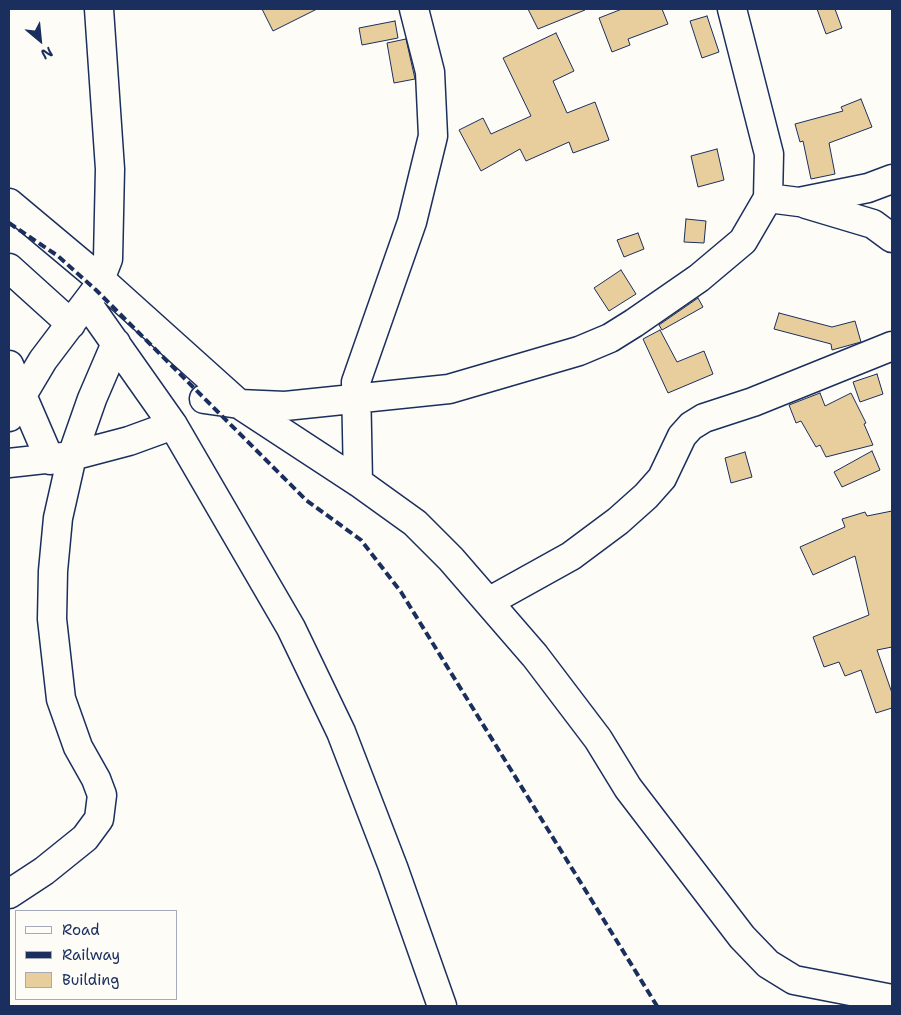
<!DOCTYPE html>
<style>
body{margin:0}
#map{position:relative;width:901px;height:1015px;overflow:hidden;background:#fdfcf7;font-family:"Shantell Sans",sans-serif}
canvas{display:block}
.frame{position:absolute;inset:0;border:10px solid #1b2f5e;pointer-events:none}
.legend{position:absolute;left:15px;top:910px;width:162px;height:90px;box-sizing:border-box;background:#fdfcf7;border:1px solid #a3aaba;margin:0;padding:6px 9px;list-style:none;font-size:15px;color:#1b2f5e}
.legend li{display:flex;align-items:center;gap:10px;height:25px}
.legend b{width:25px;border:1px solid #a3aaba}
.north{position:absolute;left:15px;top:15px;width:50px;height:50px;-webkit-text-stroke:4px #fdfcf7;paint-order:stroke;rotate:152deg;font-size:14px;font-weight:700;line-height:20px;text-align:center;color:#1b2f5e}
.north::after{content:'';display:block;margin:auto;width:18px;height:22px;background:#1b2f5e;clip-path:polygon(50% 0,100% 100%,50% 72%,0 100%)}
</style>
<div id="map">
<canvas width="901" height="1015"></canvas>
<div class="frame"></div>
<ul class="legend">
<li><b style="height:6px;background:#fdfcf7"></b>Road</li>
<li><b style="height:6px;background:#1b2f5e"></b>Railway</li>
<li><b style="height:14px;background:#e9ce9d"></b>Building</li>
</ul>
<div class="north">N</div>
</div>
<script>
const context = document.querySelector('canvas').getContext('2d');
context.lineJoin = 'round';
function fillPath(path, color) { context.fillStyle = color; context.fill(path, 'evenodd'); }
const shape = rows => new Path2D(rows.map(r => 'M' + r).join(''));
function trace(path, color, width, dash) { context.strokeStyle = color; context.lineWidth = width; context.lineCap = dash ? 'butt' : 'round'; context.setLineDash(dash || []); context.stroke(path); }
const building = shape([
 [262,9,317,9,273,31,262,9],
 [528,9,585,9,585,10,538,29,528,9],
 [622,9,662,9,668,24,628,39,630,45,612,52,599,18,622,9],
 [817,9,835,9,842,28,826,34,817,9],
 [707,16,719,52,702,58,690,21,707,16],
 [395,21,398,38,362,45,359,28,395,21],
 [556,33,574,71,553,81,567,113,595,102,609,140,573,153,569,142,526,161,520,149,481,171,459,130,483,118,491,134,531,116,503,58,556,33],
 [406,39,415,79,394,83,387,43,406,39],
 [861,99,872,127,829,143,835,174,811,179,803,141,800,142,795,124,843,111,841,107,861,99],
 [717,149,724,180,698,187,691,156,717,149],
 [686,219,706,221,704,243,684,242,686,219],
 [638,233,644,249,624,257,617,240,638,233],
 [621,270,636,294,609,311,594,288,621,270],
 [698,298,703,307,662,330,659,325,698,298],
 [779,313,832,327,855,321,861,342,832,350,831,344,774,329,779,313],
 [660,330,677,362,704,351,713,374,668,393,643,339,660,330],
 [877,374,883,394,860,402,853,382,877,374],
 [820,393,825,406,851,393,866,423,864,424,873,445,826,457,820,445,816,447,801,421,796,423,789,405,820,393],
 [872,451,880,470,842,487,834,472,872,451],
 [745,452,752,477,731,483,725,458,745,452],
 [892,511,892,647,877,650,892,693,892,708,876,713,861,670,845,676,839,662,824,667,813,637,869,615,855,556,813,575,800,547,845,527,842,519,865,512,867,516,892,511]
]);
fillPath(building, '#e9ce9d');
trace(building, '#1b2f5e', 1);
const minor = shape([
 [732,9,769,154,768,198],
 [9,203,101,280,239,404,358,482,415,523,451,559,535,656,598,739,628,788,742,937,768,964,794,980,892,999],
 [806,204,873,224,892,238],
 [9,268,71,324],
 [87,303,173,425,291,628,341,732,393,867,442,1006],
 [9,365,50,460],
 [204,399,239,404,285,406,449,389,579,351,610,338,634,323,699,278,743,241,768,198,799,202,868,188,892,179],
 [9,417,43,360,96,290,108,259,110,169,99,9],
 [9,463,72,456,129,441,173,425],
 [358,482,356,382,412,222,433,136,430,72,414,9],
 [490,601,571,556,618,521,646,496,662,478,682,436,691,426,704,418,753,402,892,346],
 [9,894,44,871,85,838,99,819,102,795,96,779,78,747,61,699,52,619,53,571,58,518,72,456,92,399,116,343]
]);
trace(minor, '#1b2f5e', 31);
trace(minor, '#fdfcf7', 28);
trace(shape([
 [9,223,58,256,96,290,306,500,361,540,401,592,657,1006]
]), '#1b2f5e', 4, [8, 4]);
</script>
